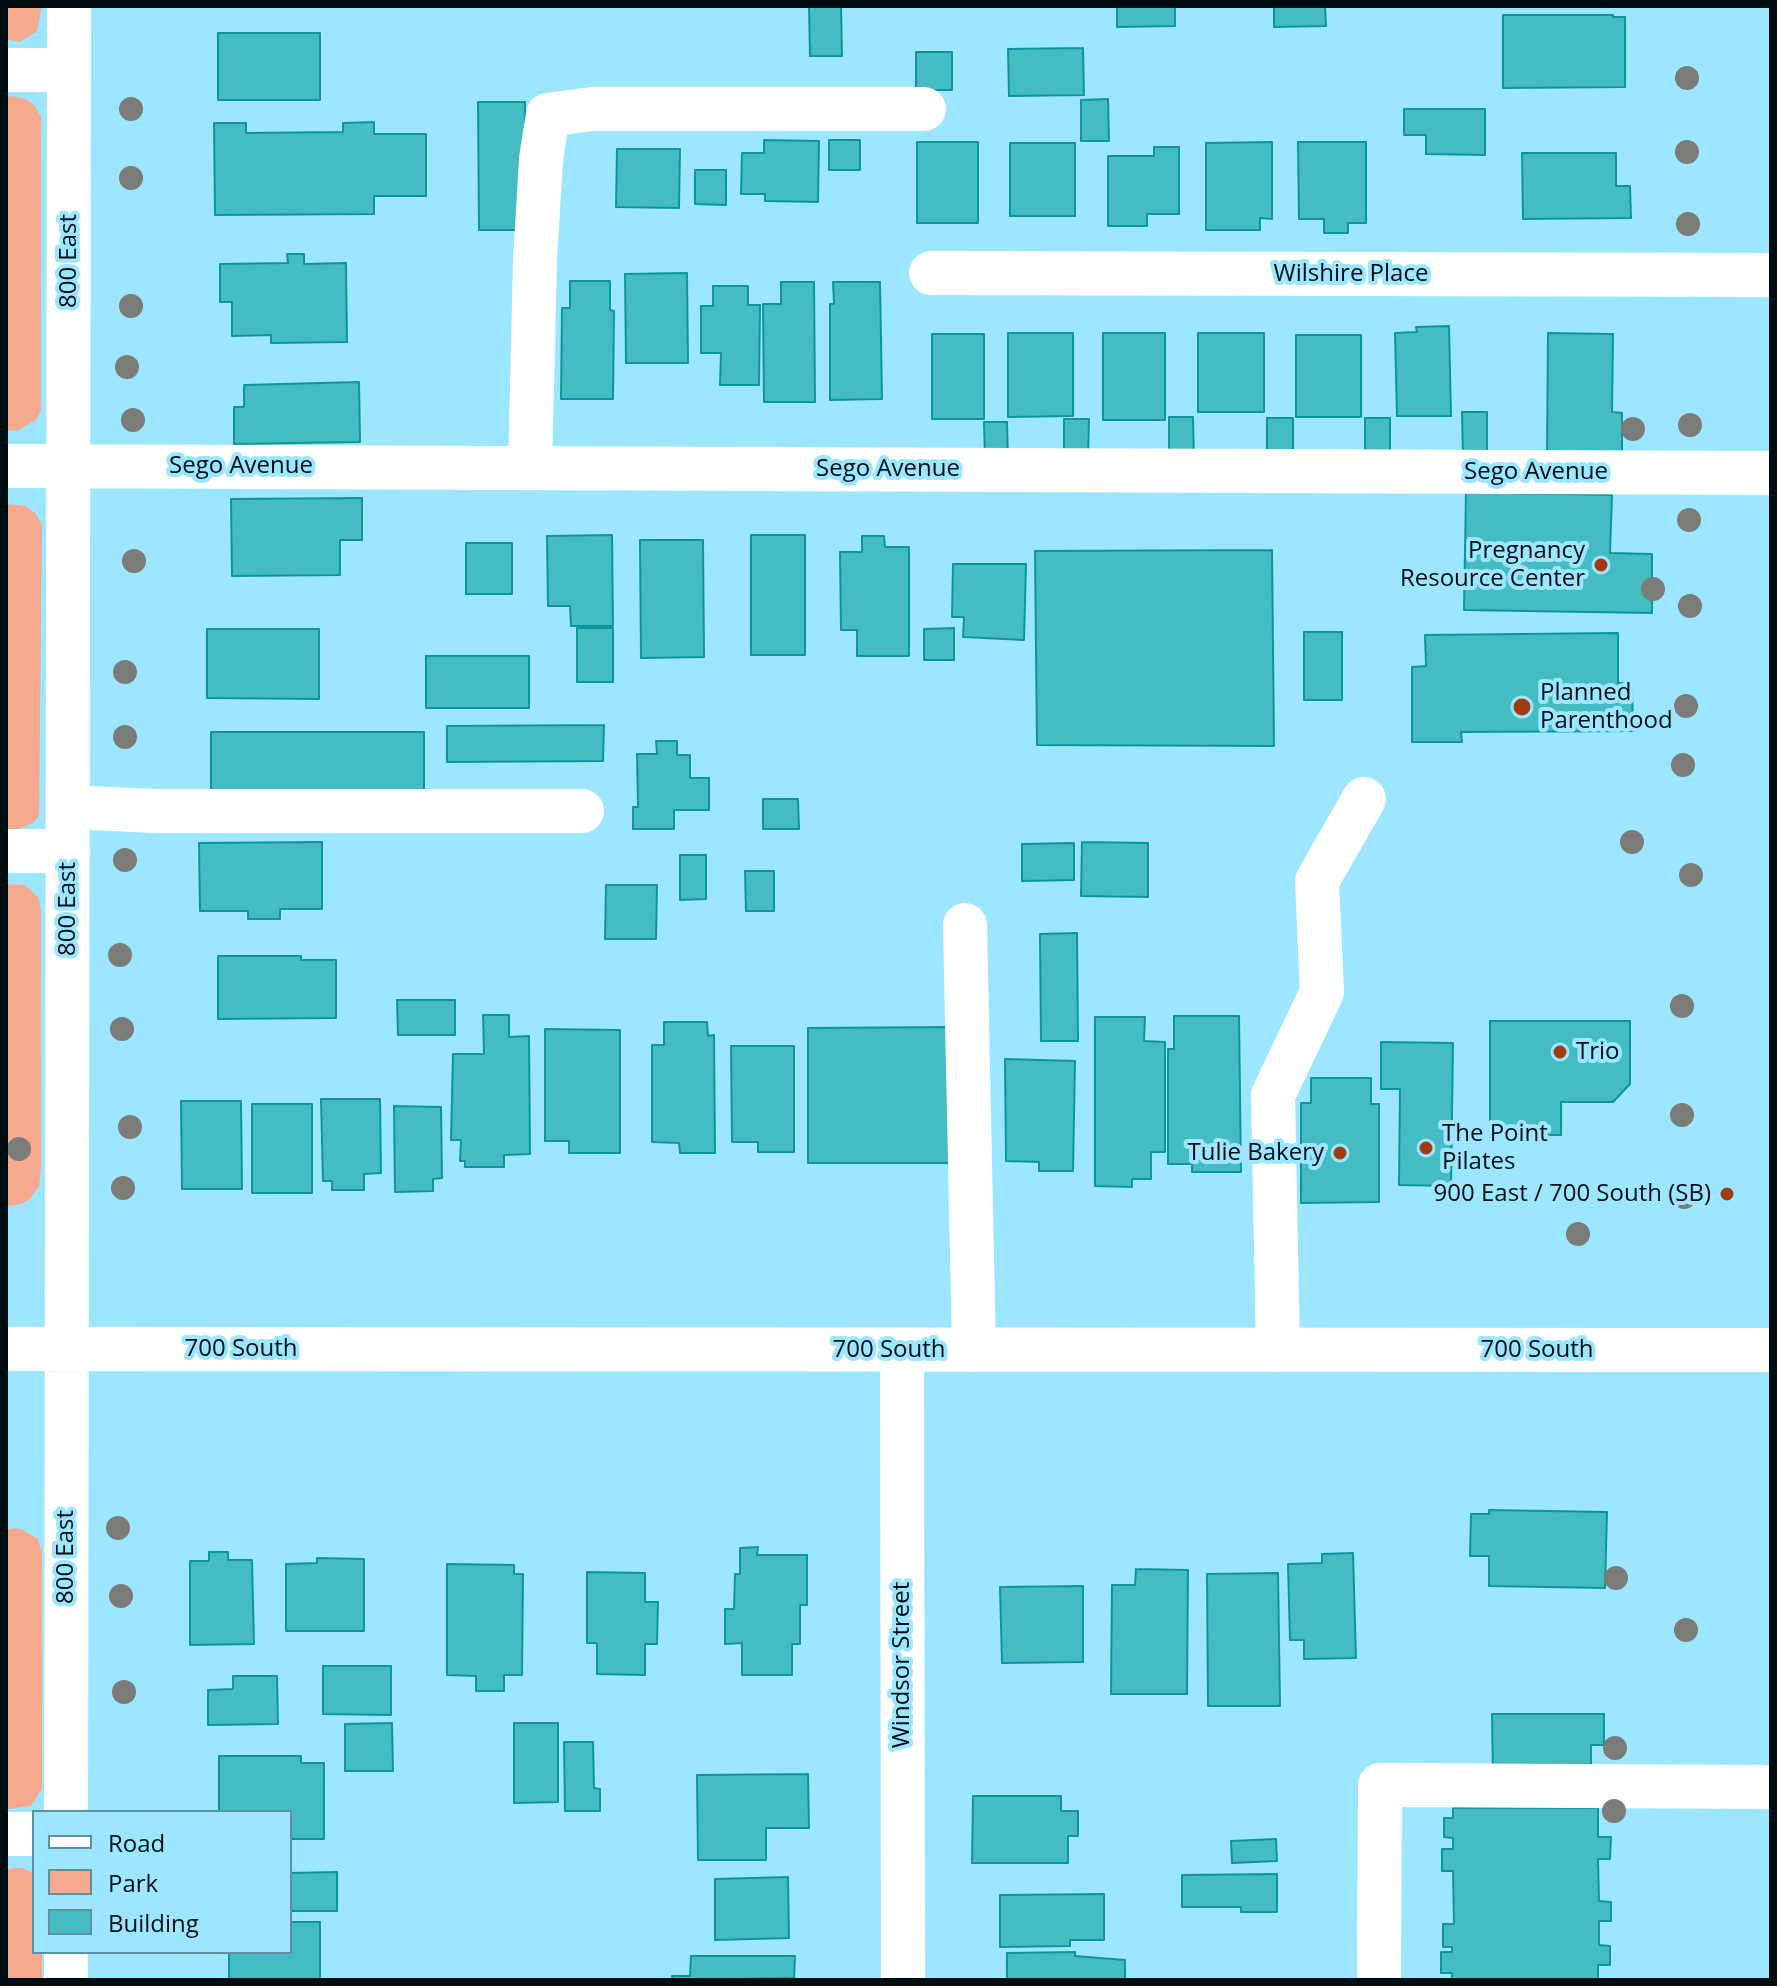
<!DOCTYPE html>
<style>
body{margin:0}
#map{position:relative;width:1777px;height:1986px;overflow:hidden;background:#9ce7ff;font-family:"Open Sans",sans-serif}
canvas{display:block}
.frame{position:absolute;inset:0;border:8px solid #000e14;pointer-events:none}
.legend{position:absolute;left:32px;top:1810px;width:260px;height:144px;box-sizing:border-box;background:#9ce7ff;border:2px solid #5e90a1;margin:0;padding:10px 14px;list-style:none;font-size:24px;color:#000e14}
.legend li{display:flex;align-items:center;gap:16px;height:40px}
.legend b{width:40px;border:2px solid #5e90a1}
</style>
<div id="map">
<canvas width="1777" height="1986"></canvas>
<div class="frame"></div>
<ul class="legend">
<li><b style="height:10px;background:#fff"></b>Road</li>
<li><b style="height:22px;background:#f5a98f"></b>Park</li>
<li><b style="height:22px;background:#44bcc2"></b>Building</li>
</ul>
</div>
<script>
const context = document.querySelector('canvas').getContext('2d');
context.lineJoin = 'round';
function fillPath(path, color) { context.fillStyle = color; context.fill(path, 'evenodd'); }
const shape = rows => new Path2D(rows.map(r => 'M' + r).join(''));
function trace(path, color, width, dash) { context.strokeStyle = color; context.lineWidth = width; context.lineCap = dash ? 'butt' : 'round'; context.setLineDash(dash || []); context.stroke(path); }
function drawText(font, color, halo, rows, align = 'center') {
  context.font = font + ' "Open Sans",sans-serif'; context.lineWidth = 8; context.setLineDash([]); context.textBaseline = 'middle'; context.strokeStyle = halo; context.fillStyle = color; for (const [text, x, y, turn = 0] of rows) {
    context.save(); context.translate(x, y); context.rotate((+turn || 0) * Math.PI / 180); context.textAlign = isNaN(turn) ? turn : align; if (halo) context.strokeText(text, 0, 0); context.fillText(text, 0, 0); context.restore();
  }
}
fillPath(shape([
 [6,6,42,6,37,31,20,42,6,39],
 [11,96,26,99,34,105,41,116,41,410,36,420,17,431,6,430,6,97],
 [6,504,26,506,35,513,42,525,39,816,33,823,18,829,6,830],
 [15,884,25,885,31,890,39,899,41,910,41,1170,39,1186,30,1199,21,1204,10,1206,6,1205,6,885],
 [14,1528,23,1530,38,1539,42,1552,42,1789,31,1806,9,1809,6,1807,6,1530],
 [12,1868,23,1868,34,1874,34,1952,42,1952,42,1980,6,1980,6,1870]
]), '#f5a98f');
const building = shape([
 [841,6,842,56,810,56,809,7,841,6],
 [1117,6,1175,6,1175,26,1117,27,1117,6],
 [1274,6,1325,6,1326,26,1274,27,1274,6],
 [1503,15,1613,15,1613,17,1625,17,1625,87,1503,88,1503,15],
 [218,33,320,33,320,100,218,100,218,33],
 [1083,48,1084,95,1009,96,1008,49,1083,48],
 [916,52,952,52,952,90,916,90,916,52],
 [1108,99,1109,141,1081,141,1081,100,1108,99],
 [478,102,525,102,526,230,479,230,478,102],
 [1404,109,1485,109,1485,155,1426,154,1426,135,1404,135,1404,109],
 [374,122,374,134,426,134,426,196,374,196,374,214,215,215,214,123,246,123,246,133,343,132,343,123,374,122],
 [764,140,819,141,818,202,765,201,765,194,741,194,742,153,764,153,764,140],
 [829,140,860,140,860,170,829,170,829,140],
 [917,142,978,142,978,223,917,223,917,142],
 [1272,142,1272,219,1260,218,1260,230,1206,230,1206,143,1272,142],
 [1298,142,1366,142,1366,223,1348,223,1348,233,1324,233,1324,219,1299,219,1298,142],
 [1010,143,1075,143,1075,216,1010,216,1010,143],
 [1154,147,1179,147,1179,214,1147,214,1147,226,1108,226,1108,156,1154,156,1154,147],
 [617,149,680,149,679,208,616,207,617,149],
 [1522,153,1616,153,1616,186,1630,186,1631,218,1523,219,1522,153],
 [695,170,726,170,726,205,695,204,695,170],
 [287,254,304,254,304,264,346,263,347,342,271,343,271,335,232,336,232,302,220,302,220,264,288,263,287,254],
 [687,273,688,363,626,363,625,274,687,273],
 [570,281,610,281,610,310,614,311,613,399,561,399,562,308,570,308,570,281],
 [781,282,814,282,815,402,764,402,763,304,781,304,781,282],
 [833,282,880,282,882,399,830,400,830,304,834,304,833,282],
 [713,286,748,286,748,305,760,305,759,385,720,385,721,353,701,353,701,306,713,306,713,286],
 [1449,326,1451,416,1397,416,1395,333,1417,332,1416,327,1449,326],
 [1008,333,1073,333,1073,416,1008,417,1008,333],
 [1103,333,1165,333,1165,420,1103,420,1103,333],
 [1198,333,1264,333,1264,412,1198,412,1198,333],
 [1548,333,1613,334,1612,412,1622,413,1622,452,1547,452,1548,333],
 [932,334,984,334,984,419,932,419,932,334],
 [1296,335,1361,335,1361,417,1296,417,1296,335],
 [359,382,360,442,234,444,234,407,244,407,244,385,359,382],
 [1462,412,1487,412,1487,457,1463,458,1462,412],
 [1169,417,1193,417,1194,461,1169,461,1169,417],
 [1267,418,1293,418,1293,462,1267,461,1267,418],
 [1365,418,1390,418,1390,464,1365,464,1365,418],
 [1064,419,1089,419,1088,460,1064,460,1064,419],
 [984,422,1007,422,1008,459,985,459,984,422],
 [1466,492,1612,495,1610,553,1652,554,1652,613,1464,610,1466,492],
 [362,498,362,540,340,540,340,575,232,576,231,499,362,498],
 [612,535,613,626,571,626,570,606,548,606,547,536,612,535],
 [751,535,805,535,805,655,751,655,751,535],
 [862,536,884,536,885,547,909,547,909,656,857,656,857,630,841,630,840,552,862,552,862,536],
 [640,540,703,540,704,657,641,658,640,540],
 [466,543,512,543,512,594,466,594,466,543],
 [1272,550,1274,746,1037,745,1035,551,1272,550],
 [953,564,1026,564,1024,640,963,637,964,617,952,617,953,564],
 [577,628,613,628,613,682,577,682,577,628],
 [954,628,954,660,924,660,924,629,954,628],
 [207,629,319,629,319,699,207,698,207,629],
 [1304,632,1342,632,1342,700,1304,700,1304,632],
 [1618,633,1618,683,1632,683,1633,731,1461,732,1462,742,1412,742,1412,667,1426,666,1425,635,1618,633],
 [426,656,529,656,529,708,426,708,426,656],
 [604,725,603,761,447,762,447,726,604,725],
 [211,732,424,732,424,794,211,795,211,732],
 [656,741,677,741,677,755,690,755,690,778,709,778,709,810,674,810,674,829,633,829,633,807,638,807,637,754,657,754,656,741],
 [763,799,798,799,799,829,763,829,763,799],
 [322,842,322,909,280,909,280,919,248,919,248,911,200,911,199,843,322,842],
 [1082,842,1148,843,1148,897,1081,896,1082,842],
 [1074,843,1074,880,1022,881,1022,844,1074,843],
 [680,855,706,855,706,899,680,900,680,855],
 [745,871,774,871,774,911,746,911,745,871],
 [606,885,657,885,656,939,605,939,606,885],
 [1077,933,1078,1041,1041,1041,1040,934,1077,933],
 [218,956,301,956,301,960,336,960,336,1018,218,1019,218,956],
 [397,1000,455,1000,455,1035,398,1035,397,1000],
 [483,1015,509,1015,509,1037,529,1036,530,1154,504,1155,504,1167,465,1167,465,1161,460,1161,461,1140,451,1140,453,1054,484,1054,483,1015],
 [1174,1016,1239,1016,1241,1172,1192,1172,1192,1164,1168,1164,1168,1049,1174,1049,1174,1016],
 [1095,1017,1145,1017,1144,1041,1165,1042,1165,1152,1151,1152,1151,1179,1132,1179,1132,1187,1095,1186,1095,1017],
 [1490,1021,1630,1021,1630,1084,1613,1102,1561,1102,1561,1135,1490,1135,1490,1021],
 [664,1022,707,1022,708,1036,714,1035,715,1153,680,1153,679,1143,652,1142,652,1045,664,1045,664,1022],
 [953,1027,953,1163,808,1163,808,1028,953,1027],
 [545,1029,620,1030,620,1153,569,1153,569,1141,545,1141,545,1029],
 [1381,1042,1453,1043,1451,1186,1399,1185,1400,1089,1381,1089,1381,1042],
 [731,1046,794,1046,794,1152,758,1152,758,1142,732,1142,731,1046],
 [1005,1059,1075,1061,1073,1171,1039,1171,1039,1162,1006,1161,1005,1059],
 [1311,1078,1371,1078,1371,1104,1379,1104,1379,1202,1301,1203,1301,1103,1311,1103,1311,1078],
 [321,1099,380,1099,381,1173,364,1174,364,1190,332,1190,332,1181,323,1181,321,1099],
 [181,1101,241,1101,242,1189,182,1189,181,1101],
 [252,1104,312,1104,312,1193,252,1193,252,1104],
 [394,1106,441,1107,442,1178,433,1179,433,1191,395,1192,394,1106],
 [1489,1510,1607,1512,1605,1588,1489,1586,1489,1556,1470,1556,1471,1514,1489,1514,1489,1510],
 [758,1547,757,1555,807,1555,807,1605,800,1605,800,1644,792,1644,792,1675,742,1675,742,1643,725,1644,725,1609,734,1609,735,1574,740,1574,740,1548,758,1547],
 [209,1552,228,1552,228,1560,252,1560,254,1644,190,1645,190,1561,209,1561,209,1552],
 [1353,1553,1356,1658,1304,1659,1304,1640,1290,1640,1288,1564,1322,1563,1322,1554,1353,1553],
 [317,1558,364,1559,364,1631,286,1631,286,1564,317,1563,317,1558],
 [447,1564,514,1565,514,1574,523,1574,522,1675,504,1675,504,1691,476,1691,476,1676,447,1675,447,1564],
 [1136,1569,1188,1570,1187,1694,1111,1694,1112,1585,1135,1585,1136,1569],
 [587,1572,645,1573,645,1602,658,1602,657,1644,645,1644,645,1675,597,1674,597,1643,587,1643,587,1572],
 [1278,1573,1280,1706,1208,1706,1207,1574,1278,1573],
 [1083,1586,1083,1662,1002,1663,1000,1587,1083,1586],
 [323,1666,391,1666,391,1715,323,1714,323,1666],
 [233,1676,277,1676,278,1724,208,1725,208,1690,233,1689,233,1676],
 [1492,1714,1604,1714,1604,1745,1591,1745,1591,1780,1493,1780,1492,1714],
 [392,1723,393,1771,345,1771,345,1724,392,1723],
 [514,1723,558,1723,558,1802,514,1803,514,1723],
 [564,1742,593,1742,594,1788,600,1789,600,1811,565,1811,564,1742],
 [219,1756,301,1756,301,1763,324,1763,324,1839,290,1839,290,1812,219,1812,219,1756],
 [808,1774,809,1828,766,1828,766,1860,698,1860,697,1775,808,1774],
 [973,1796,1061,1796,1061,1811,1078,1811,1078,1836,1068,1836,1068,1863,972,1863,973,1796],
 [1453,1808,1598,1808,1598,1837,1611,1837,1610,1859,1598,1859,1599,1901,1611,1902,1611,1921,1599,1921,1599,1945,1610,1946,1610,1965,1598,1965,1598,1980,1452,1980,1452,1973,1441,1973,1441,1952,1452,1952,1452,1947,1443,1947,1443,1924,1454,1924,1453,1871,1442,1871,1442,1849,1453,1849,1453,1838,1444,1837,1444,1818,1453,1818,1453,1808],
 [1276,1839,1277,1861,1232,1863,1231,1841,1276,1839],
 [337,1872,337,1911,290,1911,290,1873,337,1872],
 [1277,1874,1277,1912,1241,1912,1241,1907,1182,1907,1182,1875,1277,1874],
 [788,1877,789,1938,715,1940,715,1879,788,1877],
 [1104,1894,1104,1940,1070,1940,1070,1946,1000,1947,1000,1895,1104,1894],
 [290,1922,320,1922,320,1980,229,1980,229,1952,290,1952,290,1922],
 [1075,1952,1075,1956,1125,1960,1125,1980,1007,1980,1007,1953,1075,1952],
 [691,1956,795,1956,794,1978,672,1980,672,1976,690,1976,691,1956]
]);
fillPath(building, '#44bcc2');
trace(building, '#0d959a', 2);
trace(shape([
 [6,70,69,70],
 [931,273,1771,275],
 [6,466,1771,473],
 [530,468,535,262,541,159,548,115,592,109,924,109],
 [68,807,155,811,582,811],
 [6,851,68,851],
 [965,925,974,1350],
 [6,1349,1771,1350],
 [902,1350,903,1980],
 [1278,1350,1273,1095,1322,992,1317,881,1364,799],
 [66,1812,69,6],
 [6,1834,34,1834],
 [66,1980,66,1952],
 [1379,1980,1380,1785,1771,1787]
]), '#fff', 44);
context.fillStyle = '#7b7b78';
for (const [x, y] of [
 [1687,78],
 [131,109],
 [1687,152],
 [131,178],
 [1688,224],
 [131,306],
 [127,367],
 [133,420],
 [1690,425],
 [1633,429],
 [1689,520],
 [134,561],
 [1653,589],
 [1690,606],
 [125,672],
 [1686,706],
 [125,737],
 [1683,765],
 [1632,842],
 [125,860],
 [1691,875],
 [120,955],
 [1682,1006],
 [122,1029],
 [1682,1115],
 [130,1127],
 [19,1149],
 [123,1188],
 [1684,1197],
 [1578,1234],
 [118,1528],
 [1616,1578],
 [121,1596],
 [1686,1630],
 [124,1692],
 [1615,1748],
 [1614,1811]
]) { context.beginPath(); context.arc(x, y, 12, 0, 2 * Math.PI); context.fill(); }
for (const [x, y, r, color] of [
 [1601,565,8,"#a13c12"],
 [1522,707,10,"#a13c12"],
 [1560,1052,8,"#a13c12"],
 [1426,1148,8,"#a13c12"],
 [1340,1153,8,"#a13c12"],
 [1727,1194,8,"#a13c12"]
]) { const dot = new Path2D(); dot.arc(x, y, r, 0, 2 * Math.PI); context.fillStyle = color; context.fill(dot); trace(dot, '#9ce7ff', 3); }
drawText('24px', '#000e14', '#9ce7ff', [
 ["800 East",69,261,-90],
 ["Wilshire Place",1351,274],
 ["Sego Avenue",241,466],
 ["Sego Avenue",888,469],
 ["Sego Avenue",1536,472],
 ["800 East",68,909,-90],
 ["700 South",241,1349],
 ["700 South",889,1350],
 ["700 South",1537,1350],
 ["800 East",66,1557,-90],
 ["Windsor Street",902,1665,-90]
]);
drawText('24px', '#000e14', '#9ce7ff', [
 ["Pregnancy",1585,551],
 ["Resource Center",1585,579],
 ["Planned",1540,693,"left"],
 ["Parenthood",1540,721,"left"],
 ["Trio",1576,1052,"left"],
 ["The Point",1442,1134,"left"],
 ["Pilates",1442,1162,"left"],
 ["Tulie Bakery",1324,1153],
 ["900 East / 700 South (SB)",1711,1194]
], 'right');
</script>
